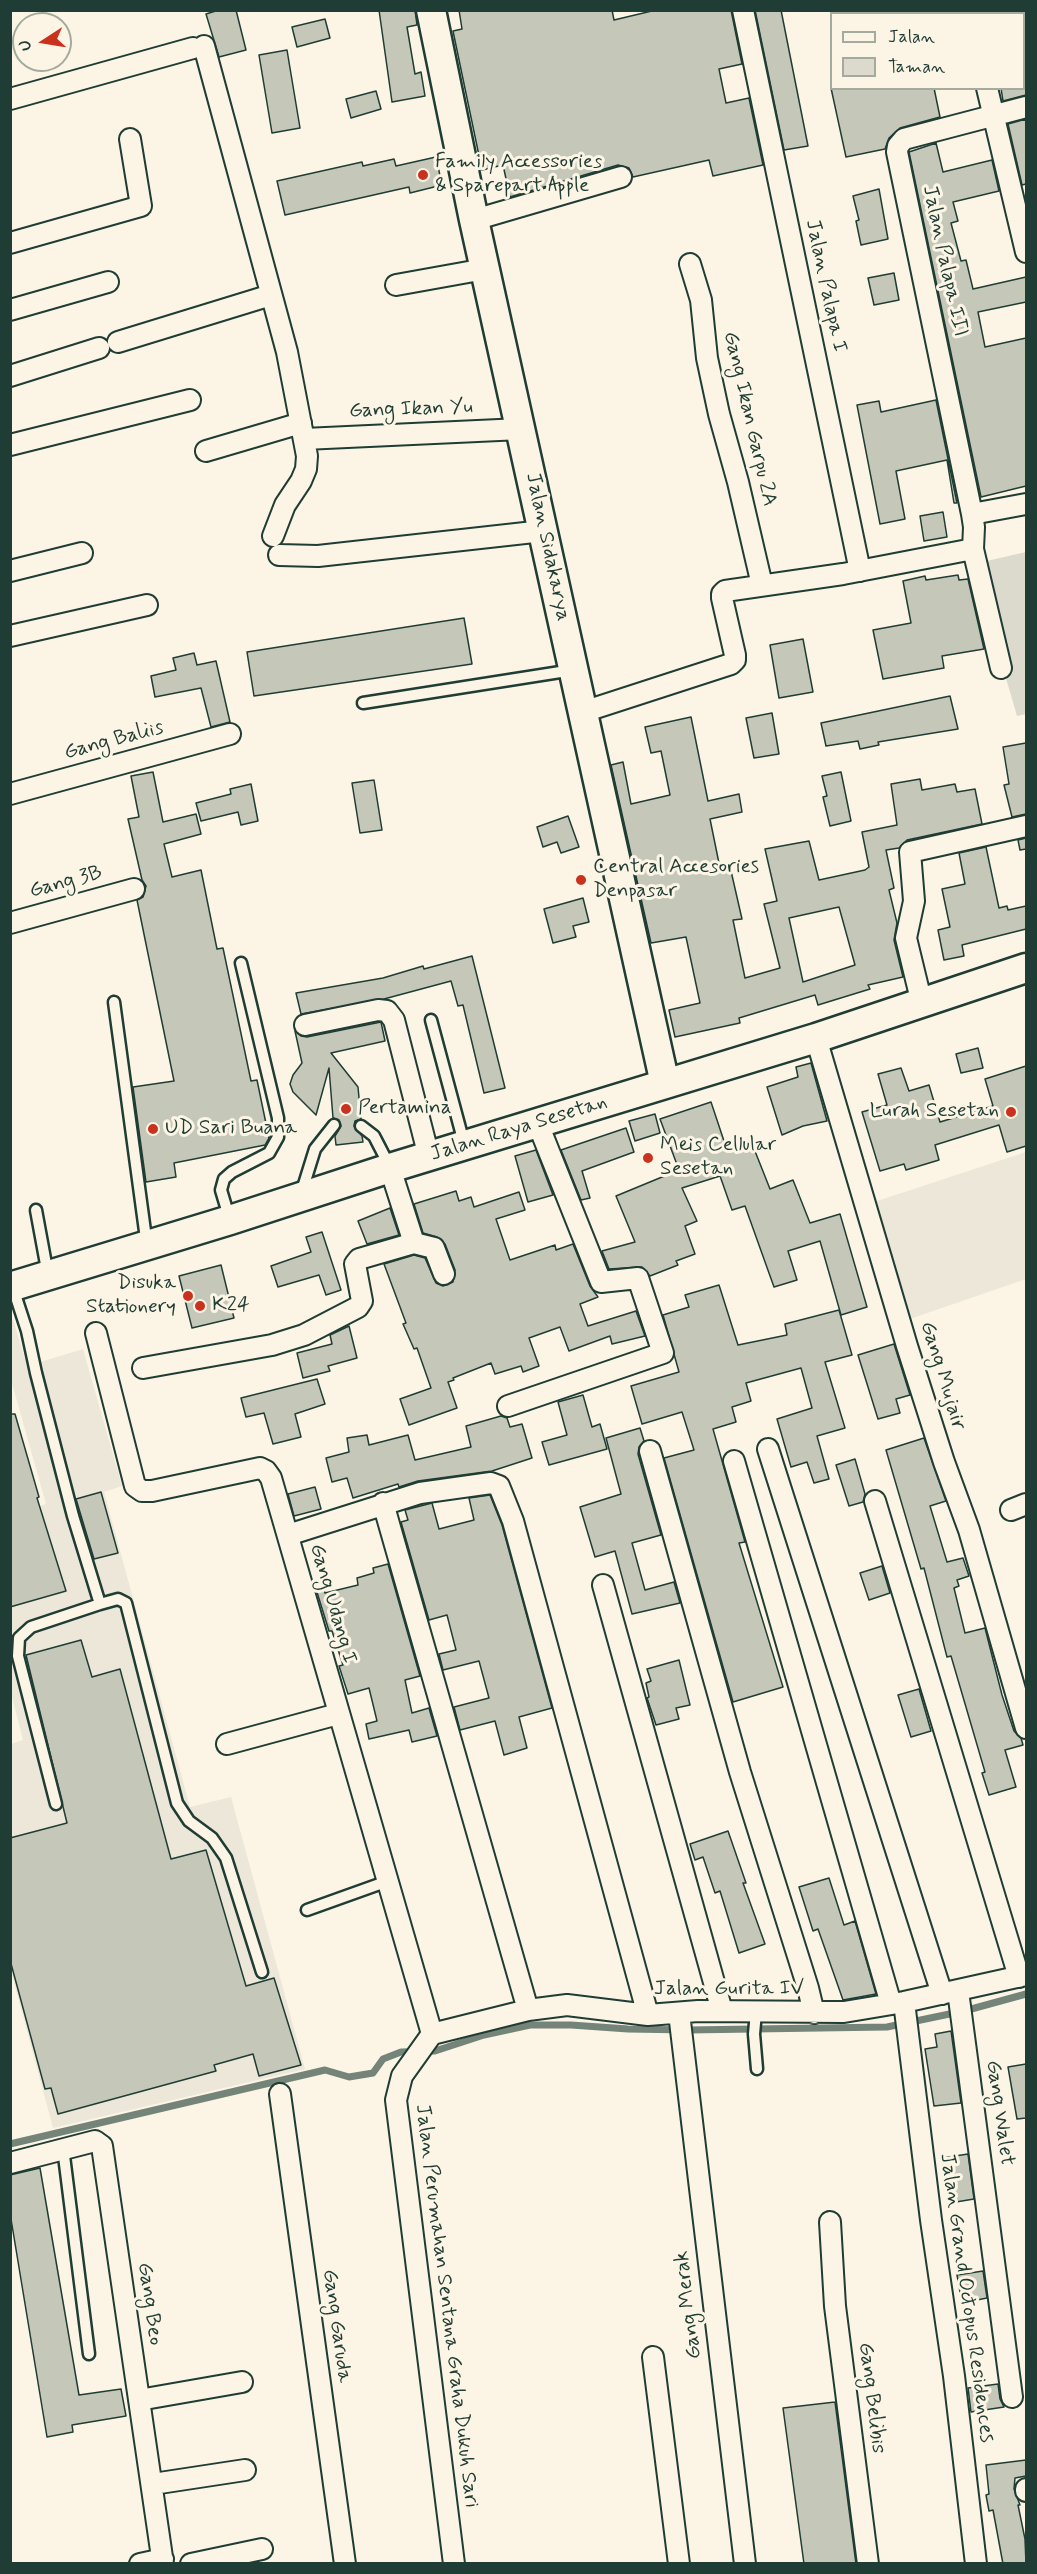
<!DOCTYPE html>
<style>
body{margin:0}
#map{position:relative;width:1037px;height:2574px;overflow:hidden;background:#fcf5e5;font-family:Mynerve,sans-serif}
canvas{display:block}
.frame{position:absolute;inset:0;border:12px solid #1f3d34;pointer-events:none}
.legend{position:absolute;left:830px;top:12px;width:195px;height:78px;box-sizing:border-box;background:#fcf5e5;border:2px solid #a4ab9e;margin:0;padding:8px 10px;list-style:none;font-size:18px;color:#1f3d34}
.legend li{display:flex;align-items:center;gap:12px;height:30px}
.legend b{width:30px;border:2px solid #a4ab9e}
.north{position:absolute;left:12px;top:12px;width:60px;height:60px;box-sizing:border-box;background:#fcf5e5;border:2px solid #a4ab9e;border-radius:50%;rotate:258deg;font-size:16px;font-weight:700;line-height:24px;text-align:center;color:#1f3d34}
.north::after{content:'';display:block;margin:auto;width:21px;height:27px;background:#c8321e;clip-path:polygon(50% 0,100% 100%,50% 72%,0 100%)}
</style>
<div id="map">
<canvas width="1037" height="2574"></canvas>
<div class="frame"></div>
<ul class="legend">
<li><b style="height:8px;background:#fcf5e5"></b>Jalan</li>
<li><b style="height:16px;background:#dcdacc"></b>Taman</li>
</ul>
<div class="north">U</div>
</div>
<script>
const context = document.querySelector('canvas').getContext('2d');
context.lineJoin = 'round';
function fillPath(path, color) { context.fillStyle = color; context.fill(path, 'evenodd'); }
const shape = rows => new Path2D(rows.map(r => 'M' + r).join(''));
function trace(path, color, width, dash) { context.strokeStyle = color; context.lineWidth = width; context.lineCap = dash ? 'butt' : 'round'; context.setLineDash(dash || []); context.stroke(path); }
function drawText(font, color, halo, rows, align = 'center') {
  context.font = font + ' Mynerve,sans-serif'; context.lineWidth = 6; context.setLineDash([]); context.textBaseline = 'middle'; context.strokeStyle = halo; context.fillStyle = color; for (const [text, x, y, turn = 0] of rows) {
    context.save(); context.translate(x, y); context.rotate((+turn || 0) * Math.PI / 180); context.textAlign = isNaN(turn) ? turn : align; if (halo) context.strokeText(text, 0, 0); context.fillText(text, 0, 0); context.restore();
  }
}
fillPath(shape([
 [1026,1152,1026,1279,904,1321,868,1204],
 [13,1319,27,1366,83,1349,122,1486,104,1492,190,1807,231,1797,305,2069,53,2128,11,1971,11,1744,23,1740,11,1693,11,1515,46,1504,11,1380,11,1320]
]), '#ece7d8');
fillPath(shape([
 [1026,552,1026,714,1017,716,1003,668,978,563]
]), '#dcdacc');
trace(shape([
 [10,2144,325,2070,349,2077,373,2073,383,2059,401,2052,435,2051,484,2035,530,2025,571,2025,628,2029,688,2030,887,2027,964,2011,1026,1994]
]), '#758479', 7);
const building = shape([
 [219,10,236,10,246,50,219,57,206,14,219,10],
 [379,10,415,10,417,25,407,27,415,74,421,72,425,96,392,102,379,10],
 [459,10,612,10,614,20,656,10,731,10,742,64,719,69,726,103,749,98,763,165,713,176,709,160,633,177,629,168,618,165,510,197,503,165,482,170,453,31,462,29,459,10],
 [755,10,781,10,808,146,784,150,755,10],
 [325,19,330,38,297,47,292,27,325,19],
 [287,50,300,128,272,133,259,55,287,50],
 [831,88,934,88,940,117,900,128,889,138,885,149,846,157,831,88],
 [1001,88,1026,88,1026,95,1003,101,1001,88],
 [376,91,381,109,351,118,346,99,376,91],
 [1026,119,1026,184,1022,185,1008,124,1026,119],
 [936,143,943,172,992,160,999,191,953,202,958,221,951,223,961,261,966,260,973,289,1026,277,1026,302,978,312,985,347,1026,338,1026,486,981,497,909,152,936,143],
 [436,157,442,185,410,193,409,187,285,215,277,181,362,162,363,166,394,159,396,166,436,157],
 [879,189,888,239,861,245,856,221,859,220,853,196,879,189],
 [894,273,899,300,874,305,868,278,894,273],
 [936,400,957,503,954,503,947,460,896,471,905,519,880,524,857,405,879,401,881,412,936,400],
 [943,512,947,537,924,541,920,516,943,512],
 [958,575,959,580,968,579,984,649,942,656,944,668,883,679,873,630,911,623,903,581,925,576,926,580,958,575],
 [464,618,472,664,254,696,247,652,464,618],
 [803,639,813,692,779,698,770,645,803,639],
 [194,653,197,665,216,661,230,722,211,727,201,688,155,697,151,676,176,670,173,658,194,653],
 [950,696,958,729,878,742,879,745,860,749,858,741,826,746,821,723,950,696],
 [772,713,779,754,754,758,746,718,772,713],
 [691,717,708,801,739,794,742,812,710,819,721,873,731,871,742,919,733,920,745,978,780,968,764,904,777,901,765,849,809,841,819,880,865,870,869,867,862,832,897,825,891,784,920,779,922,790,955,784,957,792,975,789,982,824,907,840,899,848,886,850,894,888,889,890,897,923,894,940,903,977,868,985,870,989,818,1005,815,995,739,1018,740,1023,675,1037,669,1010,700,1003,686,937,651,943,611,765,623,762,631,804,670,795,661,751,651,753,645,727,691,717],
 [839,907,855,965,803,982,789,918,839,907],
 [1026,743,1026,814,1012,817,1004,785,1009,784,1003,747,1026,743],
 [153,772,163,822,196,814,201,834,164,844,172,877,201,870,217,949,223,948,251,1081,257,1080,269,1138,265,1145,174,1163,176,1177,146,1182,133,1087,174,1081,137,900,143,897,146,886,142,880,128,819,139,817,131,776,153,772],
 [841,772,851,821,830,826,823,797,827,796,822,776,841,772],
 [374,780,382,830,360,833,352,783,374,780],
 [251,784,258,821,241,825,238,812,201,821,196,803,231,794,230,789,251,784],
 [568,816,579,847,561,853,557,842,543,847,537,827,568,816],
 [1026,838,1026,849,1020,850,1018,840,1026,838],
 [986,847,999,908,1007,906,1008,910,1026,906,1026,929,962,945,964,956,944,960,938,930,950,927,942,889,965,884,959,853,986,847],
 [583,898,589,922,573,926,576,937,553,943,544,909,583,898],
 [472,956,505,1088,484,1093,463,1005,458,1006,451,981,384,999,301,1014,296,993,383,978,423,966,424,969,472,956],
 [381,1022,385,1041,331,1053,358,1087,361,1119,355,1121,354,1126,362,1136,363,1142,336,1145,335,1136,341,1126,339,1120,333,1118,329,1068,316,1115,293,1092,290,1084,293,1075,302,1063,295,1031,301,1036,307,1037,381,1022],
 [978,1048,983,1068,961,1073,956,1054,978,1048],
 [811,1063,827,1121,803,1126,782,1135,767,1087,798,1077,796,1067,811,1063],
 [1026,1066,1026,1146,1007,1152,999,1125,935,1145,939,1160,906,1170,904,1164,880,1171,862,1112,887,1105,878,1074,901,1068,909,1091,929,1085,940,1122,993,1106,985,1079,1026,1066],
 [711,1102,727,1150,751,1141,770,1189,793,1180,810,1223,840,1214,867,1307,841,1315,820,1241,788,1251,797,1280,774,1287,745,1206,732,1210,720,1176,682,1188,697,1221,685,1226,695,1254,676,1261,678,1265,650,1276,642,1267,609,1269,602,1251,635,1242,616,1196,679,1170,660,1119,711,1102],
 [655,1114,660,1133,635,1141,629,1121,655,1114],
 [626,1128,634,1152,582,1171,590,1198,581,1200,561,1150,626,1128],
 [536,1150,553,1195,528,1202,515,1156,536,1150],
 [456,1191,459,1201,471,1197,474,1207,519,1192,525,1210,496,1219,510,1260,555,1245,556,1250,573,1244,590,1286,598,1297,580,1304,588,1326,636,1311,645,1336,612,1344,610,1336,569,1351,560,1327,529,1338,539,1366,523,1372,521,1366,495,1374,491,1363,453,1378,454,1380,448,1382,457,1408,409,1425,400,1399,431,1388,417,1348,414,1349,403,1324,406,1323,384,1264,414,1255,425,1258,436,1283,443,1286,453,1282,455,1270,445,1244,437,1237,423,1233,414,1204,456,1191],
 [390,1208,399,1235,367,1244,358,1221,390,1208],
 [322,1232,341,1290,326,1295,319,1275,278,1287,271,1266,311,1252,306,1237,322,1232],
 [221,1265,234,1318,192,1328,179,1276,221,1265],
 [719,1285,738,1345,787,1335,785,1324,839,1310,852,1355,825,1362,845,1428,817,1436,829,1479,814,1483,807,1462,791,1467,777,1419,812,1408,801,1368,746,1383,751,1401,732,1407,736,1422,713,1429,745,1542,739,1543,783,1687,733,1702,664,1458,694,1450,682,1412,642,1424,631,1386,679,1372,663,1315,689,1307,685,1295,719,1285],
 [349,1326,357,1358,328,1366,330,1371,303,1378,297,1353,332,1344,330,1335,349,1326],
 [894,1344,910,1395,896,1399,900,1413,878,1419,858,1355,894,1344],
 [317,1379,325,1404,295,1414,301,1437,273,1444,264,1413,246,1417,241,1398,317,1379],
 [583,1395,592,1427,600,1424,607,1449,549,1465,542,1442,567,1435,558,1402,583,1395],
 [10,1414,15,1414,39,1497,37,1498,66,1591,10,1607,10,1414],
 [501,1416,507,1418,510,1427,522,1424,532,1458,492,1471,418,1481,399,1487,398,1484,353,1498,347,1478,332,1482,326,1458,349,1452,347,1438,367,1435,369,1445,408,1435,415,1460,471,1447,466,1426,501,1416],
 [640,1428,644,1441,639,1447,638,1454,661,1535,632,1543,645,1590,674,1582,680,1603,632,1614,615,1551,595,1557,580,1507,621,1494,606,1438,640,1428],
 [924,1438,946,1501,930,1506,947,1562,963,1558,969,1576,957,1580,959,1586,954,1588,965,1633,985,1628,1002,1695,1014,1731,1021,1738,1023,1745,1005,1750,1016,1787,989,1795,982,1773,985,1772,951,1656,947,1657,924,1568,921,1569,886,1450,924,1438],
 [855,1459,865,1494,863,1502,849,1506,836,1465,855,1459],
 [315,1487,321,1509,294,1516,288,1494,315,1487],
 [101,1492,118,1553,94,1559,76,1499,101,1492],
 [490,1495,502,1525,552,1708,519,1717,527,1748,504,1755,495,1721,460,1730,454,1707,489,1698,479,1661,443,1670,439,1654,456,1650,447,1615,429,1620,401,1522,408,1520,405,1510,432,1503,439,1529,474,1520,469,1498,490,1495],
 [388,1564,420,1676,405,1680,412,1713,429,1708,437,1736,412,1742,409,1730,369,1739,366,1724,377,1721,369,1688,348,1694,339,1666,343,1665,332,1631,329,1631,316,1589,323,1587,325,1593,358,1585,357,1578,374,1573,373,1568,388,1564],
 [882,1566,890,1593,869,1600,860,1573,882,1566],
 [81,1640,92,1677,120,1669,171,1859,206,1850,246,1986,274,1978,301,2065,259,2076,253,2054,214,2065,216,2071,58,2114,51,2088,45,2089,10,1960,10,1838,67,1823,26,1655,81,1640],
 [679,1660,690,1705,676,1708,679,1719,656,1725,647,1698,649,1697,646,1683,651,1681,647,1669,679,1660],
 [919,1689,931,1731,911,1737,898,1695,919,1689],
 [728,1831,746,1883,743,1883,765,1944,739,1953,720,1891,715,1893,703,1857,695,1860,690,1844,728,1831],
 [829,1878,844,1925,855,1921,876,1994,843,2000,818,1929,813,1931,799,1887,829,1878],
 [951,2031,961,2103,934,2106,925,2049,937,2047,935,2034,951,2031],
 [1026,2064,1026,2118,1017,2119,1008,2067,1026,2064],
 [968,2154,974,2199,950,2203,942,2158,968,2154],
 [40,2168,79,2395,121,2389,126,2416,72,2425,73,2432,47,2437,10,2213,10,2175,40,2168],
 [983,2271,987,2298,962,2303,957,2275,983,2271],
 [998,2384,1000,2399,1004,2407,971,2412,968,2388,998,2384],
 [835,2402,856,2564,804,2564,783,2408,835,2402],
 [1026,2460,1026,2476,1015,2478,1014,2489,1020,2505,1018,2505,1025,2539,1026,2564,1003,2564,993,2510,989,2511,986,2495,989,2494,986,2465,1026,2460]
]);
fillPath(building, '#c5c7b9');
trace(building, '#1f3d34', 1.5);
const lane = shape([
 [363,703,573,670],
 [114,1002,147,1246],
 [431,1020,464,1143],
 [361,1126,374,1136,390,1167],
 [301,1194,315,1149,334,1125],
 [36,1210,48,1275],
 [230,1220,221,1190,224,1179,232,1172,269,1153,278,1137,278,1118,241,963],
 [13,1288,27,1331,36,1373,73,1516,100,1604,31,1627,19,1638,18,1656,56,1804],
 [100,1604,118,1599,126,1603,177,1803,189,1821,212,1838,226,1858,262,1972],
 [307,1910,388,1881],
 [756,2012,754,2034,757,2069],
 [63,2148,89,2354]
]);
const street = shape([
 [743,10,860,571],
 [875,10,875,14],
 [969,10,969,14],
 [204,46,287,352,307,456,306,469,301,481,285,505,273,536],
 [987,88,1026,252],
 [10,99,193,48],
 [474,220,621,177],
 [10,243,141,206,130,139],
 [690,264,701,300,707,358,719,414,738,482,762,585],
 [396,285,485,269],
 [10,310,108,282],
 [118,342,271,295],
 [10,376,99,348],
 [304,439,521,429],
 [10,445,190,400],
 [206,451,301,423],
 [972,514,1026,504],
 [279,555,318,556,543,531],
 [10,571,82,553],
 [10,636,147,605],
 [1001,668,973,549,974,527,972,514,897,152,898,146,904,139,1026,107],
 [583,712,731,664,735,660,735,655,722,598,722,594,725,591,843,574,973,549],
 [10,794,230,734],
 [10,923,134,889],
 [922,1004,906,938,914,901,910,852,1026,826],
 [305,1025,378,1010,387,1011,394,1020,429,1157],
 [816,1038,907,1346,944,1462,969,1530,1026,1728],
 [414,1243,434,1248,444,1274],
 [96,1333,135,1486,142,1491,152,1491,260,1468,266,1471,271,1478,432,2034],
 [143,1368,272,1345,304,1335,358,1307,362,1301,355,1264,359,1259,414,1243,390,1168],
 [508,1406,663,1353,638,1278,601,1282,538,1124],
 [768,1449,942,1994],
 [650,1451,740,1772,808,1988,814,2013],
 [734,1461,891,2004],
 [875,1501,1019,1977],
 [383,1503,528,2010],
 [1011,1510,1026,1504],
 [288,1535,420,1493,491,1483,499,1486,513,1521,648,2015],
 [603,1585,722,2011],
 [227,1744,338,1714],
 [958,1991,1012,2397],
 [904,2002,931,2220,954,2376,976,2564],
 [679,2013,745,2564],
 [432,2034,528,2010,567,2005,648,2015,698,2011,844,2012,904,2002,1026,1975],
 [432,2034,402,2076,396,2100,454,2564],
 [280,2094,345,2564],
 [10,2163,95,2141,102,2146,163,2564],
 [830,2222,835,2306,868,2564],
 [653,2357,679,2564],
 [139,2400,242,2382],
 [153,2484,245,2470],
 [1026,2489,1026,2491],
 [140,2564,163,2559],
 [191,2564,262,2549]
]);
const secondary = shape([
 [431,10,474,220,665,1084],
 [10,1287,230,1220,390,1168,816,1038,1026,968]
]);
trace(lane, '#1f3d34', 15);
trace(street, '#1f3d34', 24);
trace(secondary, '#1f3d34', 33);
trace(lane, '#fcf5e5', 10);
trace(street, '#fcf5e5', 20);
trace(secondary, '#fcf5e5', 28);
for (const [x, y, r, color] of [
 [423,175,6,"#c8321e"],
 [581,880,6,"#c8321e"],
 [346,1109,6,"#c8321e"],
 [1011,1112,6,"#c8321e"],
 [153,1129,6,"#c8321e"],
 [648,1158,6,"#c8321e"],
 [188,1296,6,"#c8321e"],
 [200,1306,6,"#c8321e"]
]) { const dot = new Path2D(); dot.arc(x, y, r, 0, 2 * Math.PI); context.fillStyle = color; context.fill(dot); trace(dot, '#fcf5e5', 2); }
drawText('21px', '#1f3d34', '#fcf5e5', [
 ["Family Accessories",435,163],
 ["& Sparepart Apple",435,187],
 ["Central Accesories",593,868],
 ["Denpasar",593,892],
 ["Pertamina",358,1109],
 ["Lurah Sesetan",999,1112,"right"],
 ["UD Sari Buana",165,1129],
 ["Meis Cellular",660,1146],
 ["Sesetan",660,1170],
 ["Disuka",176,1284,"right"],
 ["Stationery",176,1308,"right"],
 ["K24",212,1306]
], 'left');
drawText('21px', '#1f3d34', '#fcf5e5', [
 ["Jalan Palapa III",944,261,78],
 ["Jalan Palapa I",825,286,78],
 ["Gang Ikan Yu",411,410,-2],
 ["Gang Ikan Garpu 2A",749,419,77],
 ["Jalan Sidakarya",547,547,78],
 ["Gang Baliis",114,741,-15],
 ["Gang 3B",66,883,-15],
 ["Jalan Raya Sesetan",519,1129,-17],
 ["Gang Mujair",942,1376,73],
 ["Gang Udang I",332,1604,74],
 ["Jalan Gurita IV",729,1990],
 ["Gang Walet",999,2113,82],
 ["Jalan Grand Octopus Residences",966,2298,82],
 ["Gang Beo",149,2304,82],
 ["Gang Merak",689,2305,-97],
 ["Jalan Perumahan Sentana Graha Dukuh Sari",446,2306,83],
 ["Gang Garuda",336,2326,82],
 ["Gang Belibis",871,2398,83]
]);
</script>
